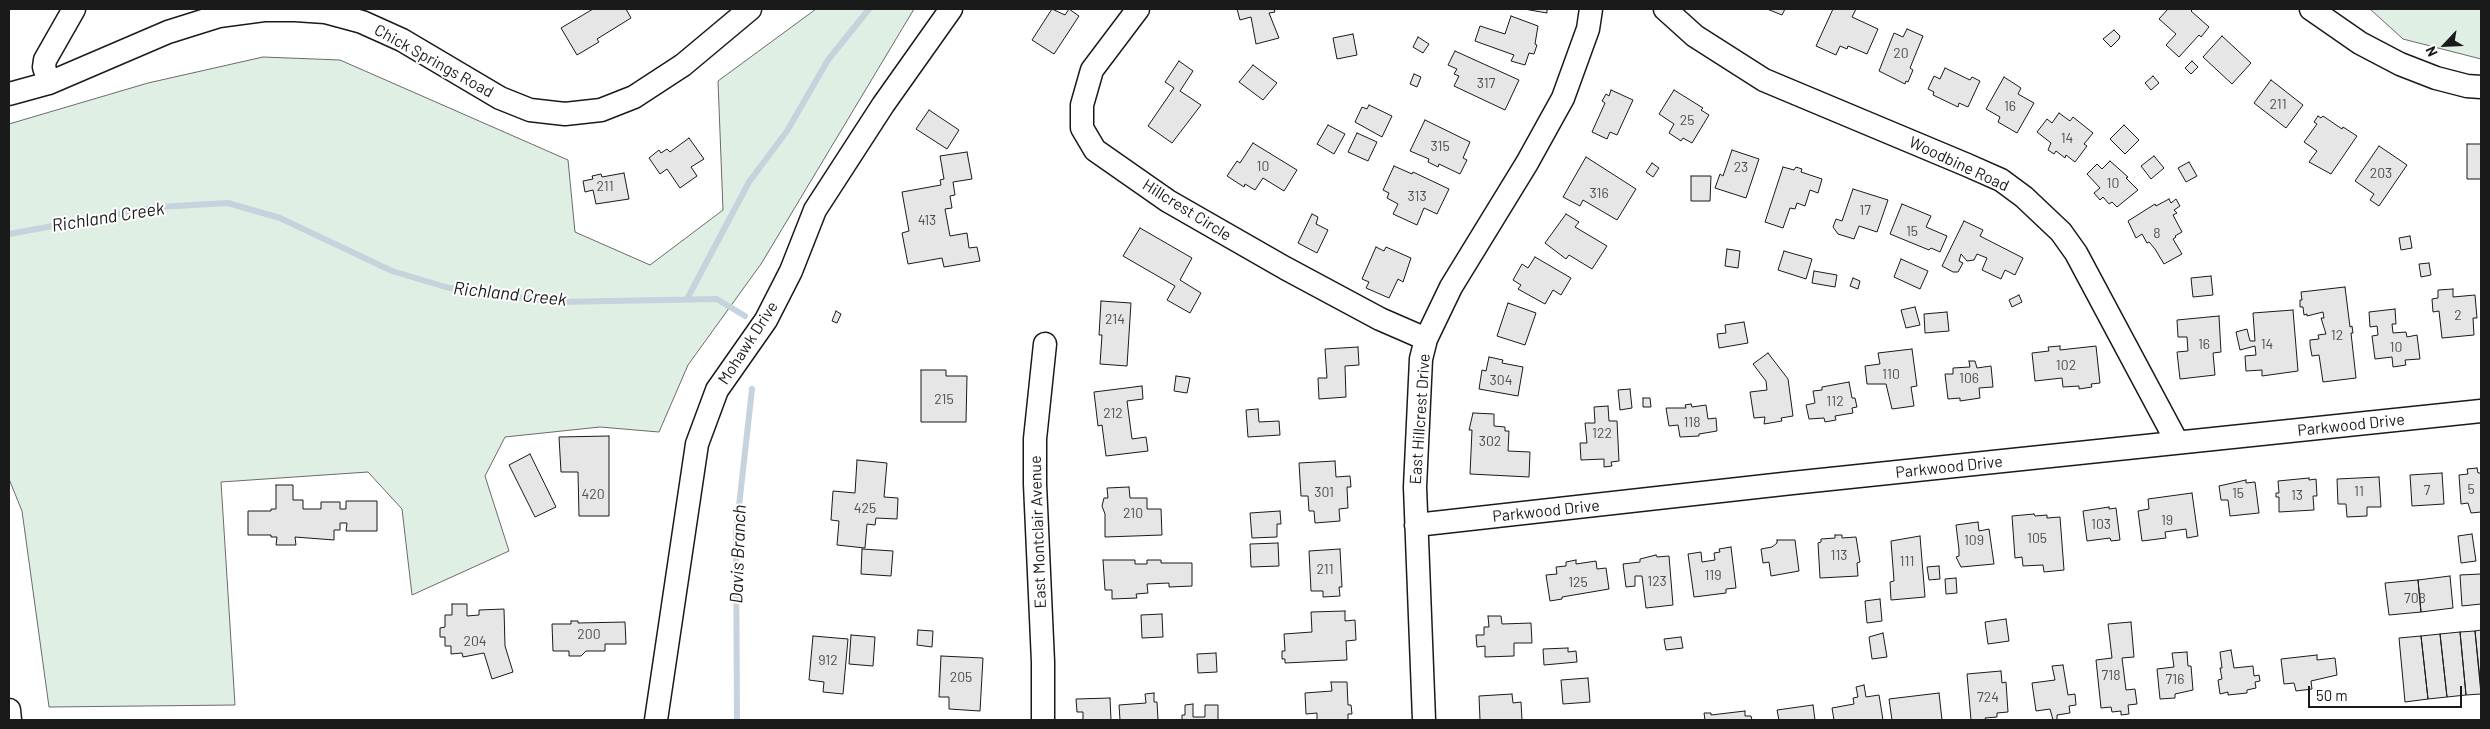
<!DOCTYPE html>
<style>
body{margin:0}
#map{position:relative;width:2490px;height:729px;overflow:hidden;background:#fff;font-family:Barlow,sans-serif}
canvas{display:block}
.frame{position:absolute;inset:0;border:10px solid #1a1a1a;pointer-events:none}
.north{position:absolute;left:2420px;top:20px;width:50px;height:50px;-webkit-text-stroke:4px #fff;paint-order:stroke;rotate:245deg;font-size:14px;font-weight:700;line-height:20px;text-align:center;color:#1a1a1a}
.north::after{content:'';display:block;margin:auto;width:18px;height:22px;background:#1a1a1a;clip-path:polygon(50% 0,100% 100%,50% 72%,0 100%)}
.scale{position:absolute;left:2308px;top:686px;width:154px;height:22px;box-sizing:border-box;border:2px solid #1a1a1a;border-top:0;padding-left:6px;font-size:15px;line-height:18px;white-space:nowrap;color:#1a1a1a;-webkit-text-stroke:4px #fff;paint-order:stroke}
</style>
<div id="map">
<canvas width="2490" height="729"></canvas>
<div class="frame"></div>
<div class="north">N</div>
<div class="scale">50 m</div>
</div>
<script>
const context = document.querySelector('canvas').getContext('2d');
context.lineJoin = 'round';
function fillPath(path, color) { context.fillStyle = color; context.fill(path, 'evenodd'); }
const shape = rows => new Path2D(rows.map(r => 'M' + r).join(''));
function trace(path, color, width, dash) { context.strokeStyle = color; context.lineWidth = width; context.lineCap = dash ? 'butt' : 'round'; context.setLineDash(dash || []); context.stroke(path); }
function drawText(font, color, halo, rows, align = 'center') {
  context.font = font + ' Barlow,sans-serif'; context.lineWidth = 4; context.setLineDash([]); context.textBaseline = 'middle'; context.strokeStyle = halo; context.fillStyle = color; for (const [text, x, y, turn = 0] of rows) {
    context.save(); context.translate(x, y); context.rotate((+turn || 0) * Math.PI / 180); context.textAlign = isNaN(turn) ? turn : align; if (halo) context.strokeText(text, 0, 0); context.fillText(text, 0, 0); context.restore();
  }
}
const green = shape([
 [816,9,914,9,761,264,688,365,659,432,600,427,505,437,485,476,509,551,412,595,402,509,368,472,221,482,235,705,49,707,22,511,9,479,9,124,148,83,263,57,340,60,568,160,575,232,650,265,723,210,718,81,816,9],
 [2370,9,2481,9,2481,59,2403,39,2370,9]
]);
fillPath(green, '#e0efe3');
trace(green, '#6a6a6a', 1);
trace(shape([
 [9,234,157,207,228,203,280,218,392,271,449,288,557,302,717,299,745,316],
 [687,299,749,182,787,131,828,60,869,9],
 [737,720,736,533,752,389]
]), '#c6d2dc', 6);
const building = shape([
 [593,9,626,9,631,18,597,39,599,42,577,55,561,28,593,9],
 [1052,9,1065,15,1069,9,1079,16,1054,54,1032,40,1052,9],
 [1237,9,1274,9,1275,12,1269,13,1279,38,1256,44,1251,17,1240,20,1237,9],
 [1524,9,1547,9,1547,13,1524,9],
 [1767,9,1785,9,1782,15,1767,9],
 [1833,9,1856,9,1852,17,1878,29,1867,54,1848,46,1847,49,1840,46,1836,55,1816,46,1833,9],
 [2168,9,2193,9,2191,11,2209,27,2201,37,2199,35,2179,57,2166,45,2176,34,2159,19,2168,9],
 [1511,16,1538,26,1535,44,1537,45,1534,54,1529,53,1525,65,1511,61,1514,55,1475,41,1480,26,1505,34,1511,16],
 [1907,29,1923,36,1910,68,1913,70,1908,82,1906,81,1905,84,1879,71,1894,33,1903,37,1907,29],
 [2114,30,2120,36,2119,39,2111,47,2103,39,2114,30],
 [1353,34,1357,55,1337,59,1333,38,1353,34],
 [2222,36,2251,63,2232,84,2203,57,2222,36],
 [1418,37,1429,44,1423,53,1413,47,1418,37],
 [1455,51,1519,80,1505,110,1454,86,1459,76,1454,74,1457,69,1448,65,1455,51],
 [1179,61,1193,71,1180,91,1201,105,1172,143,1148,126,1174,88,1165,82,1179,61],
 [2192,61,2198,67,2191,74,2185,68,2192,61],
 [1253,65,1277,83,1263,100,1239,82,1253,65],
 [1945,68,1970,80,1972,77,1980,81,1968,107,1959,103,1958,107,1933,95,1934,92,1928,89,1934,76,1940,79,1945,68],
 [1414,74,1421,77,1417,87,1410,84,1414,74],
 [2153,76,2159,83,2151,90,2145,83,2153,76],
 [2004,77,2021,88,2018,94,2034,103,2017,133,1998,122,2000,117,1986,109,2004,77],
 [2271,80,2303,105,2286,128,2254,103,2271,80],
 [1611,90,1633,100,1617,135,1610,132,1607,139,1592,132,1605,103,1602,101,1606,94,1609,96,1611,90],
 [1674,90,1703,108,1701,110,1709,115,1692,143,1683,138,1681,141,1669,133,1674,124,1659,114,1674,90],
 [1369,105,1392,116,1382,137,1355,122,1362,107,1367,109,1369,105],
 [929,110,959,130,947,149,916,129,929,110],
 [2059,113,2070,121,2073,117,2093,133,2084,144,2087,146,2075,162,2066,155,2065,158,2056,151,2054,154,2048,150,2051,143,2037,132,2047,119,2052,123,2059,113],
 [2318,116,2321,118,2323,116,2342,129,2343,127,2357,136,2331,174,2309,162,2317,151,2304,142,2317,124,2314,122,2318,116],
 [1425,120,1470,142,1463,158,1467,160,1460,174,1439,164,1438,167,1428,162,1429,159,1410,151,1425,120],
 [1328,125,1345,134,1334,154,1317,144,1328,125],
 [2124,125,2139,140,2125,154,2110,139,2124,125],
 [1357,133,1377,142,1368,161,1348,152,1357,133],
 [689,138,704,159,691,167,697,176,680,188,667,169,660,174,649,158,659,150,661,153,667,149,670,152,689,138],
 [1253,143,1297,170,1284,191,1263,178,1255,190,1245,184,1244,187,1227,176,1237,161,1240,163,1253,143],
 [2467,144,2481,144,2481,179,2467,179,2467,144],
 [2379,146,2407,165,2379,206,2370,200,2374,194,2355,181,2379,146],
 [1732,150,1759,159,1746,198,1715,188,1720,174,1723,176,1732,150],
 [967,152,972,179,953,182,955,195,950,196,952,208,945,209,950,236,967,233,969,248,977,247,980,261,944,267,942,258,908,264,902,233,909,231,902,192,941,185,940,180,944,179,940,156,967,152],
 [2154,156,2164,168,2151,179,2141,166,2154,156],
 [1586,157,1636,189,1617,220,1583,200,1580,206,1563,197,1586,157],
 [2110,161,2128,177,2126,178,2138,190,2117,207,2112,202,2109,204,2103,197,2100,200,2094,193,2100,188,2087,174,2097,164,2102,169,2110,161],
 [2189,162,2197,176,2186,182,2178,168,2189,162],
 [1652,163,1659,168,1653,177,1646,172,1652,163],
 [1394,166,1412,174,1413,172,1449,189,1437,214,1424,208,1417,225,1393,214,1398,204,1387,198,1389,193,1383,190,1394,166],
 [1783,167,1794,170,1796,167,1802,169,1801,172,1822,179,1818,193,1810,190,1805,206,1797,203,1795,209,1790,208,1783,228,1765,222,1783,167],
 [624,173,629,199,596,204,593,190,585,192,583,181,593,179,592,176,601,174,602,177,624,173],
 [1691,176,1711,176,1710,201,1691,201,1691,176],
 [1853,189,1888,200,1877,232,1859,226,1854,239,1838,234,1833,227,1836,219,1842,221,1853,189],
 [2169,199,2171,203,2176,199,2180,206,2174,210,2177,213,2173,215,2182,232,2175,236,2176,237,2173,239,2182,254,2164,264,2155,249,2149,242,2147,243,2142,234,2136,238,2128,221,2155,204,2156,206,2169,199],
 [1902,204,1931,216,1926,227,1947,236,1940,252,1931,248,1929,250,1890,234,1902,204],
 [1312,214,1318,217,1316,224,1328,230,1317,253,1298,243,1312,214],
 [1566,214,1579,222,1575,227,1607,246,1592,269,1569,255,1566,259,1545,243,1566,214],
 [1964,221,1983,230,1980,236,2023,258,2015,275,2005,270,2001,279,1982,270,1987,258,1977,254,1974,260,1967,261,1961,254,1959,261,1963,263,1958,272,1953,272,1942,266,1964,221],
 [1140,228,1192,258,1180,280,1201,293,1190,313,1167,300,1175,286,1123,256,1140,228],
 [2410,236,2412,248,2401,250,2399,238,2410,236],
 [1376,247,1384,251,1386,247,1411,258,1403,282,1398,279,1389,298,1366,288,1369,282,1362,279,1376,247],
 [1727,249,1740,251,1738,268,1725,266,1727,249],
 [1784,251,1812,259,1806,279,1778,270,1784,251],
 [1535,257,1571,278,1561,295,1553,290,1545,304,1518,289,1521,285,1513,280,1522,264,1528,268,1535,257],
 [1901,259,1928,271,1920,289,1894,277,1901,259],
 [2429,263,2431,275,2421,277,2419,264,2429,263],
 [1814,271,1837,275,1835,287,1812,283,1814,271],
 [2211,276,2213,295,2193,297,2191,278,2211,276],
 [1853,278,1860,281,1858,289,1850,286,1853,278],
 [2345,287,2350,327,2352,326,2353,333,2351,333,2356,378,2323,382,2319,355,2312,356,2310,345,2310,340,2319,339,2318,335,2326,334,2321,318,2324,318,2323,312,2307,316,2307,314,2304,315,2303,307,2300,307,2300,300,2302,300,2301,292,2345,287],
 [2453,289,2453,297,2475,295,2477,318,2473,318,2474,335,2442,338,2439,311,2433,312,2432,299,2438,298,2438,290,2453,289],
 [2019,295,2022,302,2012,307,2009,300,2019,295],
 [1101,301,1131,303,1127,366,1100,364,1102,335,1099,335,1101,301],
 [1508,303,1536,313,1525,345,1497,336,1508,303],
 [1915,307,1920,325,1906,328,1901,310,1915,307],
 [2395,309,2396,324,2392,324,2393,333,2406,332,2407,337,2417,335,2420,359,2405,360,2406,365,2393,367,2392,357,2375,359,2372,336,2378,335,2377,326,2370,327,2369,312,2395,309],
 [2293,310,2298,371,2262,376,2262,370,2246,371,2245,356,2256,355,2255,346,2240,350,2236,332,2247,329,2250,341,2255,341,2253,313,2293,310],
 [836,311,841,314,837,323,832,321,836,311],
 [1947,312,1949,331,1925,333,1924,314,1947,312],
 [2219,316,2221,352,2213,353,2215,375,2180,379,2177,352,2188,351,2187,337,2178,337,2177,320,2219,316],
 [1744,322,1748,343,1719,348,1717,334,1726,333,1725,325,1744,322],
 [2060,346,2060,350,2096,346,2100,383,2091,384,2092,387,2079,389,2079,386,2063,387,2062,378,2035,381,2032,353,2049,351,2048,347,2060,346],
 [1358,347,1359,365,1345,366,1346,397,1319,399,1318,378,1327,378,1325,349,1358,347],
 [1912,349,1917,386,1911,387,1914,406,1892,409,1886,384,1867,384,1865,366,1880,364,1878,353,1912,349],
 [1768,353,1788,379,1793,416,1781,418,1782,421,1764,424,1765,417,1754,418,1750,392,1767,390,1766,381,1753,364,1768,353],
 [1489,357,1503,360,1502,363,1523,367,1518,396,1479,389,1482,370,1486,371,1489,357],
 [1969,361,1975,361,1977,368,1991,366,1993,387,1979,388,1980,398,1960,401,1960,398,1948,399,1945,374,1953,374,1953,368,1970,367,1969,361],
 [921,370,946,370,946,376,967,376,966,422,921,422,921,370],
 [1176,376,1190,378,1187,393,1174,391,1176,376],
 [1849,382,1852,398,1855,398,1857,407,1852,408,1853,413,1835,416,1836,420,1825,422,1824,418,1809,419,1806,405,1815,403,1813,391,1822,390,1822,387,1849,382],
 [1142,386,1143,399,1127,401,1132,439,1146,437,1148,451,1106,456,1102,425,1098,426,1094,392,1142,386],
 [1630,389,1632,408,1620,410,1618,390,1630,389],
 [1643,398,1650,398,1651,407,1643,407,1643,398],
 [1691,404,1692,407,1706,405,1708,419,1716,418,1717,431,1699,434,1699,436,1680,437,1678,425,1669,426,1666,408,1686,408,1685,405,1691,404],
 [1608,406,1609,421,1617,421,1619,461,1611,462,1612,466,1604,467,1604,459,1581,460,1580,443,1587,443,1585,423,1595,423,1594,407,1608,406],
 [1258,409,1259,422,1279,421,1280,435,1248,437,1246,410,1258,409],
 [1473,413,1494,414,1494,426,1505,427,1505,431,1509,431,1508,451,1530,452,1529,477,1470,474,1472,430,1469,430,1473,413],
 [609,436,609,516,579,516,578,472,561,472,559,437,609,436],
 [530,454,556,507,535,517,509,465,530,454],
 [857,460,887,463,884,497,898,498,897,519,876,518,875,525,867,524,865,548,837,545,839,521,831,520,833,491,855,493,857,460],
 [1335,461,1336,477,1350,476,1351,487,1347,487,1348,508,1339,509,1340,521,1315,523,1314,511,1309,511,1308,496,1301,496,1299,463,1335,461],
 [2477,468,2478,473,2481,473,2481,512,2471,513,2468,503,2461,504,2459,475,2468,474,2467,469,2477,468],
 [2442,473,2444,504,2412,506,2410,475,2442,473],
 [2379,477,2381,507,2367,507,2367,516,2347,517,2346,504,2338,504,2337,479,2379,477],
 [2309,478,2309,480,2316,479,2317,496,2313,496,2314,510,2279,512,2279,497,2276,497,2276,493,2279,493,2278,481,2309,478],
 [2246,480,2246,483,2255,482,2259,513,2230,516,2228,500,2221,500,2219,486,2246,480],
 [276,485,293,485,293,500,303,500,303,509,321,509,321,502,340,502,340,509,346,509,346,501,377,501,377,531,346,531,347,523,340,523,340,530,334,530,334,540,295,537,296,545,276,545,277,537,271,537,271,535,248,535,248,511,271,511,271,509,276,509,276,485],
 [1129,487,1130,498,1147,498,1147,509,1161,509,1162,535,1105,537,1105,514,1102,506,1104,498,1108,498,1107,488,1129,487],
 [2192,493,2198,536,2187,538,2186,529,2165,532,2166,538,2142,541,2138,511,2149,509,2148,499,2192,493],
 [2109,507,2109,509,2116,508,2120,540,2111,541,2110,538,2087,541,2083,511,2109,507],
 [1280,511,1281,524,1277,524,1277,537,1252,538,1250,513,1280,511],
 [2034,514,2035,516,2047,515,2047,518,2060,517,2064,570,2044,572,2043,565,2023,566,2022,557,2015,558,2012,516,2034,514],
 [1978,522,1979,531,1989,529,1994,564,1961,567,1956,557,1959,556,1959,550,1956,525,1978,522],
 [2472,534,2476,561,2461,563,2458,536,2472,534],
 [1835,535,1842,535,1842,538,1856,537,1860,562,1857,563,1858,576,1820,578,1818,543,1821,542,1821,539,1835,538,1835,535],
 [1920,536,1925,597,1891,600,1890,582,1894,581,1891,541,1920,536],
 [1777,540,1795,540,1799,571,1771,576,1769,562,1763,563,1761,549,1772,547,1777,543,1777,540],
 [1278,543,1279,566,1251,567,1250,544,1278,543],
 [1731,547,1736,588,1726,589,1726,593,1694,597,1688,554,1701,552,1702,562,1715,560,1714,553,1720,552,1719,549,1731,547],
 [862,549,893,551,891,576,861,574,862,549],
 [1340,549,1342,587,1339,587,1340,596,1323,597,1323,591,1311,591,1309,551,1340,549],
 [1656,555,1657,557,1669,556,1673,605,1646,608,1642,576,1635,576,1635,586,1626,587,1623,564,1640,562,1640,559,1656,555],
 [1103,560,1135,560,1135,564,1147,564,1147,560,1161,560,1161,563,1192,563,1192,586,1169,587,1169,583,1147,584,1148,593,1136,594,1137,598,1112,599,1112,590,1105,590,1103,560],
 [1576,560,1576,564,1596,561,1597,569,1606,568,1609,589,1562,597,1562,599,1550,601,1546,575,1557,574,1556,567,1566,566,1566,562,1576,560],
 [1939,566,1940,579,1929,580,1927,567,1939,566],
 [2481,574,2481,604,2462,606,2460,575,2481,574],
 [2450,576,2453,608,2421,612,2418,580,2450,576],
 [1956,578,1957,593,1946,594,1945,579,1956,578],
 [2418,580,2421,612,2389,615,2385,583,2418,580],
 [1880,599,1882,621,1867,623,1865,601,1880,599],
 [452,604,467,604,467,616,479,615,479,610,504,609,505,646,513,672,492,679,484,653,463,657,462,653,451,654,451,646,445,646,445,637,440,637,440,628,445,627,445,615,452,615,452,604],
 [1345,611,1345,621,1355,620,1356,640,1346,641,1347,660,1285,663,1285,659,1282,659,1282,651,1285,651,1284,634,1312,632,1311,612,1345,611],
 [1162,614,1163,637,1142,638,1141,615,1162,614],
 [1488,616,1501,616,1502,624,1531,623,1532,643,1514,643,1514,656,1485,657,1485,646,1477,647,1476,635,1484,635,1484,627,1489,627,1488,616],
 [2006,619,2009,641,1988,644,1985,622,2006,619],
 [571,621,578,621,578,623,625,622,626,644,605,644,605,651,586,651,581,656,569,656,569,651,553,651,552,624,571,624,571,621],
 [2131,622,2134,657,2122,658,2126,690,2135,689,2137,704,2128,705,2129,714,2121,715,2121,711,2112,712,2111,707,2101,708,2096,660,2112,658,2108,624,2131,622],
 [918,630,933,631,932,647,917,645,918,630],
 [2481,630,2481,689,2475,631,2481,630],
 [2475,631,2481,694,2466,695,2460,632,2475,631],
 [2460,632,2466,695,2447,697,2440,634,2460,632],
 [1883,633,1887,657,1872,659,1869,637,1883,633],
 [2440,634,2447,697,2428,699,2421,636,2440,634],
 [851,635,875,637,873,666,849,664,851,635],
 [813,636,848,639,843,694,823,692,824,682,809,680,813,636],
 [2421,636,2428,699,2405,702,2399,638,2421,636],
 [1681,637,1683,648,1666,650,1664,639,1681,637],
 [1568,648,1568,652,1576,651,1577,662,1544,665,1543,649,1568,648],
 [2231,650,2234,668,2253,666,2254,676,2259,675,2260,681,2255,682,2256,688,2247,690,2247,693,2228,695,2228,692,2220,694,2218,680,2222,679,2220,668,2222,668,2220,652,2231,650],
 [2187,652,2188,666,2191,666,2193,690,2175,694,2175,698,2160,699,2157,669,2174,667,2172,653,2187,652],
 [1216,653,1217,672,1198,673,1197,654,1216,653],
 [2317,655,2317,660,2335,658,2337,675,2311,681,2312,689,2296,691,2294,683,2284,684,2281,659,2317,655],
 [941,656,983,658,980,711,949,709,949,697,939,697,941,656],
 [2063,665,2068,695,2075,694,2076,705,2069,706,2070,713,2057,715,2057,720,2053,720,2050,709,2036,711,2032,683,2055,680,2052,666,2063,665],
 [2001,671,2002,683,2006,682,2008,712,1997,713,1997,717,1985,718,1986,720,1971,720,1967,674,2001,671],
 [1588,678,1590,702,1563,704,1561,680,1588,678],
 [1331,682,1347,682,1348,705,1351,705,1352,714,1348,714,1348,720,1317,720,1317,713,1306,714,1305,693,1332,691,1331,682],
 [1864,685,1866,697,1879,695,1883,720,1834,720,1832,708,1854,704,1853,698,1858,697,1856,687,1864,685],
 [1154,693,1154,702,1157,702,1158,720,1120,720,1119,705,1146,703,1145,694,1154,693],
 [1939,693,1942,720,1892,720,1889,699,1939,693],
 [1512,694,1513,703,1521,702,1522,720,1480,720,1479,696,1512,694],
 [1110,698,1111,720,1081,720,1083,719,1083,712,1077,712,1076,699,1110,698],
 [1193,704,1193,717,1205,717,1205,705,1218,705,1218,720,1182,720,1182,715,1185,715,1185,705,1193,704],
 [1813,705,1815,720,1779,720,1777,710,1813,705],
 [1745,711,1745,716,1751,716,1752,720,1705,720,1704,713,1711,713,1711,715,1745,711]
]);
fillPath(building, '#e6e6e6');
trace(building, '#1a1a1a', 1);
const minor = shape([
 [1138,9,1092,70,1082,105,1082,128,1095,150,1168,201,1285,268,1380,319,1426,339],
 [1665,9,1695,36,1764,80,1967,165,2001,180,2024,197,2061,232,2076,253,2177,442],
 [2311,9,2360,43,2400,64,2436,78,2467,86,2481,87],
 [49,83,44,67,45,60,74,9],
 [9,94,49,83,168,32,219,16,264,10,295,10,325,12,362,22,402,40,500,98,530,110,565,114,601,110,634,97,683,65,750,9],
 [1416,525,1792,483,2481,411],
 [9,710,10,720],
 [656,720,697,444,717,390,766,320,791,271,815,210,883,105,951,9],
 [1043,720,1043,662,1035,484,1035,439,1045,344],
 [1424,720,1415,487,1421,359,1426,339,1451,287,1527,163,1563,98,1588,29,1591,9]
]);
trace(minor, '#1a1a1a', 25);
trace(minor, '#fff', 22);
drawText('14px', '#4d4d4d', null, [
 ["20",1901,53],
 ["317",1486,83],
 ["211",2278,104],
 ["16",2010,106],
 ["25",1687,120],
 ["14",2067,138],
 ["315",1440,146],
 ["10",1263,166],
 ["23",1741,167],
 ["203",2381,173],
 ["10",2113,183],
 ["211",605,186],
 ["316",1599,193],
 ["313",1417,196],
 ["17",1865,210],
 ["413",927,220],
 ["15",1912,231],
 ["8",2157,233],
 ["2",2458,315],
 ["214",1115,319],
 ["12",2337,335],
 ["16",2204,344],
 ["14",2267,344],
 ["10",2396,347],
 ["102",2066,365],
 ["110",1891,374],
 ["106",1969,378],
 ["304",1501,380],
 ["215",944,399],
 ["112",1835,401],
 ["212",1113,413],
 ["118",1692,422],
 ["122",1602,433],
 ["302",1490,441],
 ["5",2471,489],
 ["7",2427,490],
 ["11",2359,491],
 ["301",1324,492],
 ["15",2238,493],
 ["420",593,494],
 ["13",2297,495],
 ["425",865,508],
 ["210",1133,513],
 ["19",2167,520],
 ["103",2101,524],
 ["105",2037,538],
 ["109",1974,540],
 ["113",1839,555],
 ["111",1907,561],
 ["211",1325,569],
 ["119",1713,575],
 ["123",1657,581],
 ["125",1578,582],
 ["708",2415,598],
 ["200",589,634],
 ["204",475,641],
 ["912",828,660],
 ["718",2111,675],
 ["205",961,677],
 ["716",2175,679],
 ["724",1988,697]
]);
drawText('16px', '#1a1a1a', '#fff', [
 ["Chick Springs Road",434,61,29],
 ["Woodbine Road",1959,164,25],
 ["Hillcrest Circle",1187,210,32],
 ["Mohawk Drive",748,343,-57],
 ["East Hillcrest Drive",1420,419,-86],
 ["Parkwood Drive",2351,425,-6],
 ["Parkwood Drive",1949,467,-6],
 ["Parkwood Drive",1546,511,-6],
 ["East Montclair Avenue",1038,532,-92]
]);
drawText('italic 18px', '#1a1a1a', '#fff', [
 ["Richland Creek",108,217,-9],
 ["Richland Creek",510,294,6],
 ["Davis Branch",738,554,-88]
]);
</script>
